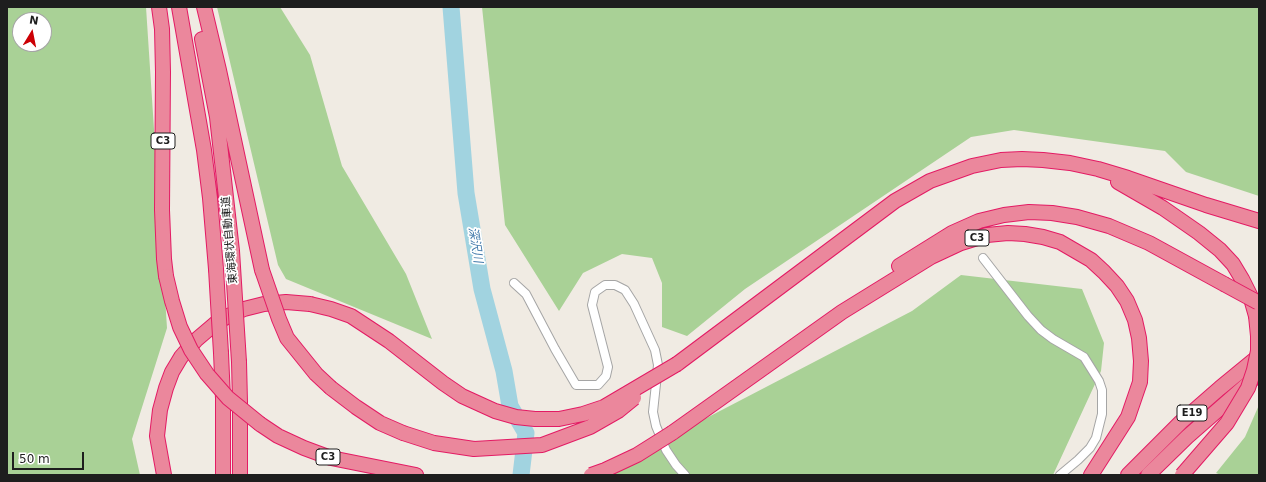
<!DOCTYPE html>
<meta charset="utf-8">
<style>
body{margin:0}
#map{position:relative;width:1266px;height:482px;overflow:hidden;background:#f0ebe3;font-family:"DejaVu Sans",sans-serif}
canvas{display:block}
.frame{position:absolute;inset:0;border:8px solid #1e1e1e;pointer-events:none}
.north{position:absolute;left:12px;top:12px;width:40px;height:40px;box-sizing:border-box;background:#fff;border:1px solid #a5a5a5;border-radius:50%;rotate:10deg;font-size:11px;font-weight:700;line-height:16px;text-align:center;color:#1e1e1e}
.north::after{content:'';display:block;margin:auto;width:14px;height:18px;background:#cc0005;clip-path:polygon(50% 0,100% 100%,50% 72%,0 100%)}
.scale{position:absolute;left:12px;top:452px;width:72px;height:18px;box-sizing:border-box;border:2px solid #1e1e1e;border-top:0;padding-left:5px;font-size:12px;line-height:14px;white-space:nowrap;color:#1e1e1e;-webkit-text-stroke:3px #fff;paint-order:stroke}
</style>
<div id="map">
<canvas width="1266" height="482"></canvas>
<div class="frame"></div>
<div class="north">N</div>
<div class="scale">50 m</div>
</div>
<script>
const context = document.querySelector('canvas').getContext('2d');
context.lineJoin = 'round';
function fillPath(path, color) { context.fillStyle = color; context.fill(path, 'evenodd'); }
const shape = rows => new Path2D(rows.map(r => 'M' + r).join(''));
function trace(path, color, width, dash) { context.strokeStyle = color; context.lineWidth = width; context.lineCap = dash ? 'butt' : 'round'; context.setLineDash(dash || []); context.stroke(path); }
function drawText(font, color, halo, rows, align = 'center') {
  context.font = font + ' "DejaVu Sans","Noto Sans JP",sans-serif'; context.lineWidth = 3.5; context.setLineDash([]); context.textBaseline = 'middle'; context.strokeStyle = halo; context.fillStyle = color; for (const [text, x, y, turn = 0] of rows) {
    context.save(); context.translate(x, y); context.rotate((+turn || 0) * Math.PI / 180); context.textAlign = isNaN(turn) ? turn : align; if (halo) context.strokeText(text, 0, 0); context.fillText(text, 0, 0); context.restore();
  }
}
fillPath(shape([
 [7,7,146,7,167,328,132,439,140,475,7,475],
 [20,20,44,20,44,44,20,44],
 [217,7,280,7,310,55,342,166,406,274,432,339,286,279,278,265],
 [482,7,1259,7,1259,196,1186,172,1165,151,1014,130,971,137,745,289,687,336,662,327,662,283,652,258,622,254,583,273,559,311,505,225],
 [961,275,1082,289,1104,343,1101,371,1053,475,597,475,912,311],
 [1259,405,1259,475,1221,475,1216,473,1245,437]
]), '#a9d196');
trace(shape([
 [451,7,466,193,482,289,504,371,510,406,526,433,521,475]
]), '#a1d3e0', 17);
const street = shape([
 [983,258,1028,316,1041,330,1053,339,1084,357,1099,381,1102,390,1102,414,1096,438,1090,448,1078,460,1060,475],
 [514,283,526,294,555,349,576,385,598,385,606,376,608,367,592,305,595,292,605,285,615,285,625,290,634,304,655,350,658,365,653,412,656,426,666,450,676,465,685,475]
]);
const highway = shape([
 [159,7,162,29,163,72,162,210,164,259,166,276],
 [179,7,204,150,210,198,216,269],
 [204,7,219,70,262,270],
 [202,39,217,117,232,251],
 [1118,182,1163,208,1199,233,1220,250,1233,264,1242,279,1250,295,1256,316],
 [899,266,952,233,979,221,1004,215,1029,212,1052,213,1077,217,1109,226,1149,243,1224,284],
 [221,353,223,399,223,475],
 [239,362,240,402,240,475],
 [677,364,895,201,930,181,972,166,1001,160,1022,159,1043,160,1070,163,1098,169,1128,178,1206,205,1259,221],
 [331,388,356,407,380,423,403,433],
 [260,424,278,436,304,448,331,458,416,475],
 [672,433,842,312,931,257,961,243,987,235,1008,233,1025,234,1043,237,1060,242,1091,260,1104,272,1117,286,1127,301,1135,320,1139,338,1141,361,1140,382,1128,417,1091,475],
 [164,475,157,436,160,410,166,388,172,372,181,357,196,340,216,323,228,316,244,309,264,304,286,302,310,304],
 [1128,475,1181,422,1220,388,1259,356],
 [1148,475,1187,437,1251,381]
]);
trace(street, '#a5a5a5', 10);
trace(highway, '#e31b64', 16);
trace(street, '#fff', 8);
trace(highway, '#eb879c', 14);
const highwayBridge = shape([
 [232,251,239,362],
 [216,269,221,353],
 [262,270,279,319,287,338,316,374,331,388],
 [166,276,172,301,180,327,191,350,207,374,228,398,260,424],
 [1224,284,1259,303],
 [310,304,331,309,351,316,389,341,443,383,462,396,495,411,516,417,535,419,559,419,583,414,604,407,677,364],
 [403,433,434,443,474,449,542,445,590,427,618,411,634,398],
 [591,475,605,470,637,455,672,433],
 [1182,475,1227,423,1248,388,1254,370,1258,351,1258,336,1256,316]
]);
trace(highwayBridge, '#e31b64', 16, []);
trace(highwayBridge, '#eb879c', 14);
for (const [x, y, w] of [
 [163,141,24],
 [977,238,24],
 [1192,413,30],
 [328,457,24]
]) { const box = new Path2D(); box.roundRect(x - w / 2, y - 8, w, 16, 3); context.fillStyle = '#fff'; context.fill(box); trace(box, '#1e1e1e', 1); }
drawText('bold 10px', '#1e1e1e', null, [
 ["C3",163,141],
 ["C3",977,238],
 ["E19",1192,413],
 ["C3",328,457]
]);
drawText('11px', '#1e1e1e', '#fff', [
 ["東海環状自動車道",230,240,-95]
]);
drawText('italic 12px', '#427aab', '#fff', [
 ["深沢川",475,245,81]
]);
</script>
